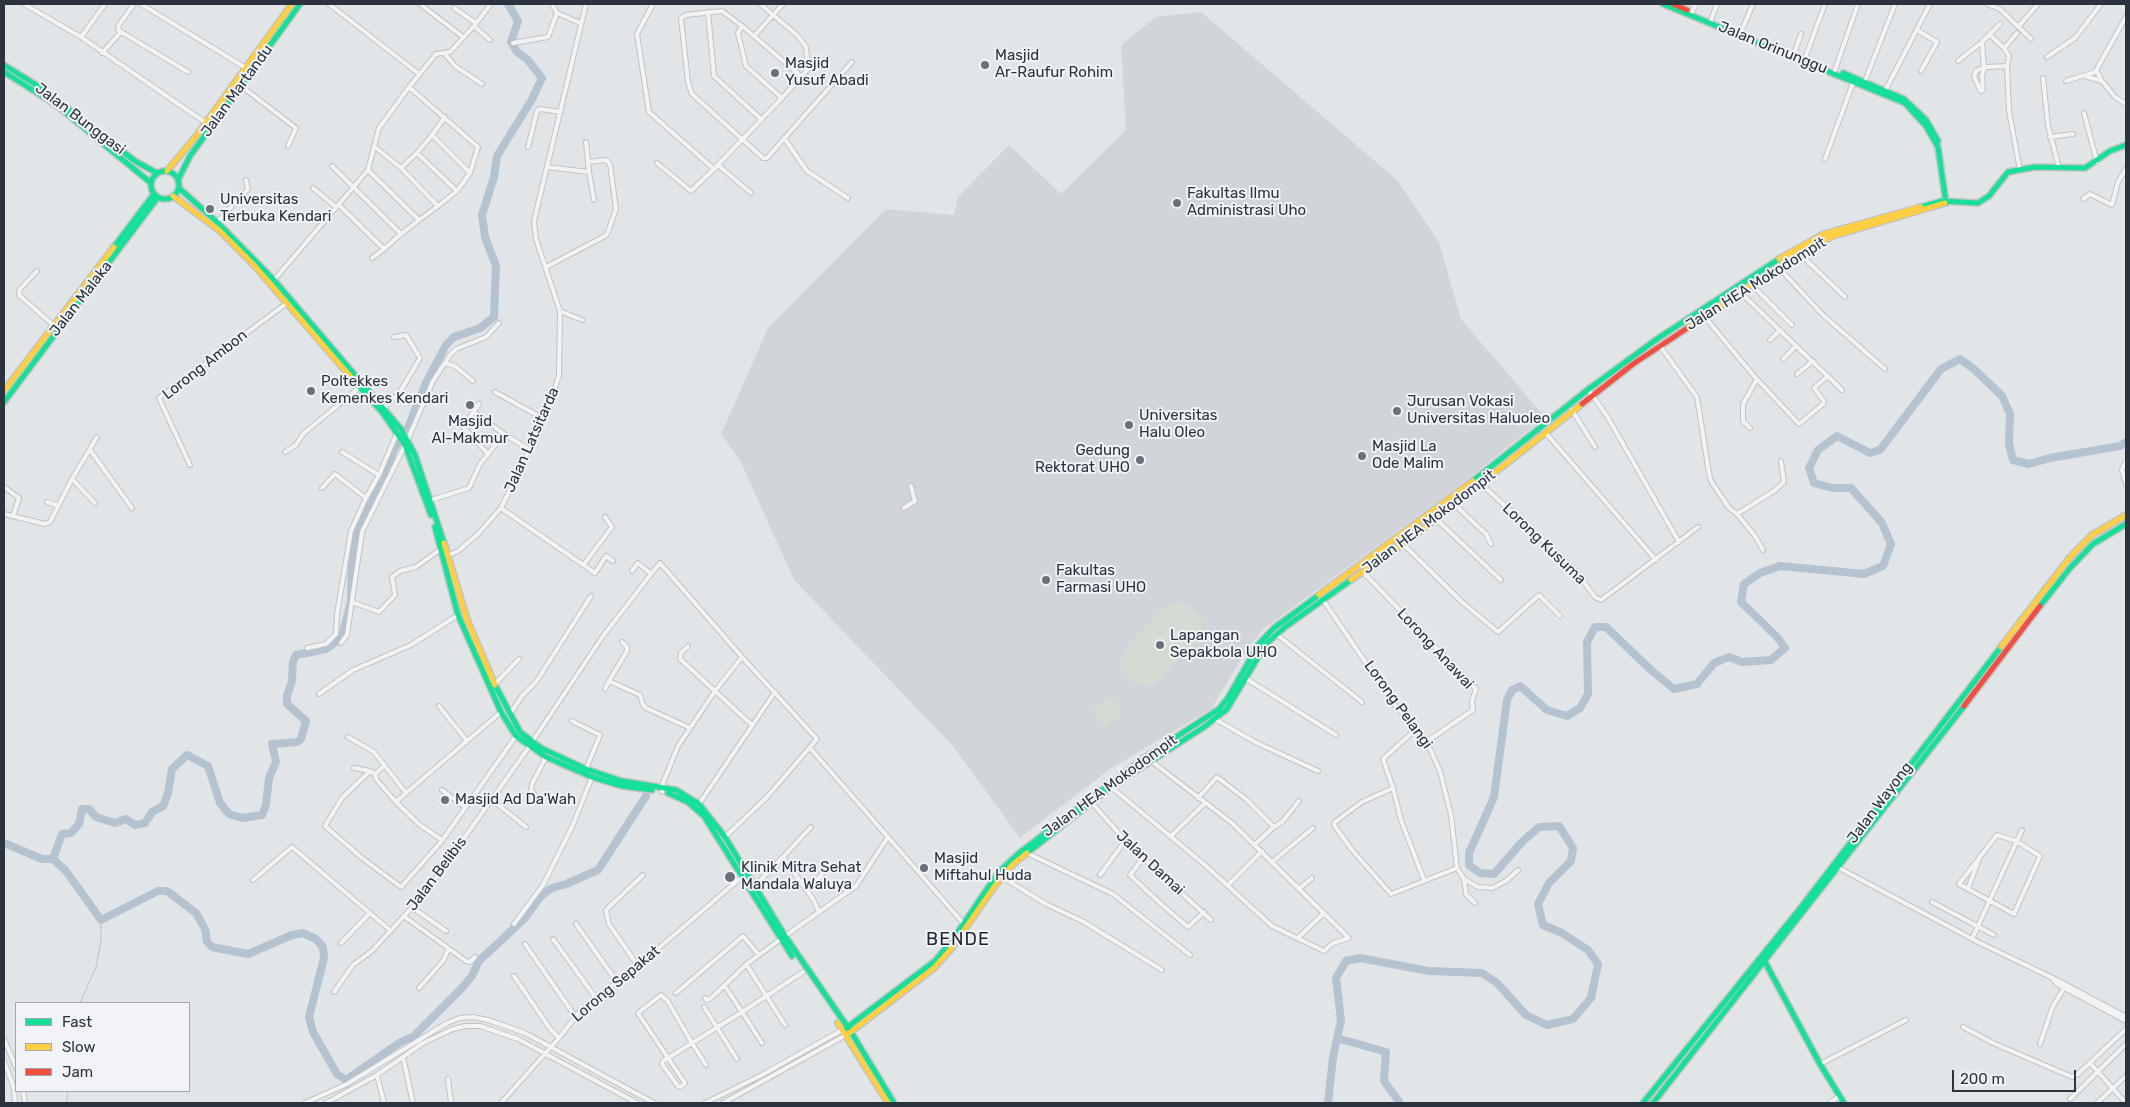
<!DOCTYPE html>
<style>
body{margin:0}
#map{position:relative;width:2130px;height:1107px;overflow:hidden;background:#e2e5e7;font-family:Rubik,sans-serif}
canvas{display:block}
.frame{position:absolute;inset:0;border:5px solid #2b333f;pointer-events:none}
.legend{position:absolute;left:15px;top:1002px;width:175px;height:90px;box-sizing:border-box;background:#f1f3f6;border:1px solid #a2a6ad;margin:0;padding:6px 9px;list-style:none;font-size:15px;color:#2b333f}
.legend li{display:flex;align-items:center;gap:10px;height:25px}
.legend b{width:25px;border:1px solid #a2a6ad}
.scale{position:absolute;left:1952px;top:1070px;width:124px;height:22px;box-sizing:border-box;border:2px solid #2b333f;border-top:0;padding-left:6px;font-size:15px;line-height:18px;white-space:nowrap;color:#2b333f;-webkit-text-stroke:4px #f1f3f6;paint-order:stroke}
</style>
<div id="map">
<canvas width="2130" height="1107"></canvas>
<div class="frame"></div>
<ul class="legend">
<li><b style="height:6px;background:#16e098"></b>Fast</li>
<li><b style="height:6px;background:#ffcf43"></b>Slow</li>
<li><b style="height:6px;background:#f24e42"></b>Jam</li>
</ul>
<div class="scale">200 m</div>
</div>
<script>
const context = document.querySelector('canvas').getContext('2d');
context.lineJoin = 'round';
function fillPath(path, color) { context.fillStyle = color; context.fill(path, 'evenodd'); }
const shape = rows => new Path2D(rows.map(r => 'M' + r).join(''));
function trace(path, color, width, dash) { context.strokeStyle = color; context.lineWidth = width; context.lineCap = dash ? 'butt' : 'round'; context.setLineDash(dash || []); context.stroke(path); }
function drawText(font, color, halo, rows, align = 'center') {
  context.font = font + ' Rubik,sans-serif'; context.lineWidth = 4; context.setLineDash([]); context.textBaseline = 'middle'; context.strokeStyle = halo; context.fillStyle = color; for (const [text, x, y, turn = 0] of rows) {
    context.save(); context.translate(x, y); context.rotate((+turn || 0) * Math.PI / 180); context.textAlign = isNaN(turn) ? turn : align; if (halo) context.strokeText(text, 0, 0); context.fillText(text, 0, 0); context.restore();
  }
}
fillPath(shape([
 [1201,12,1397,180,1439,242,1461,319,1545,417,1455,489,1262,630,1248,648,1211,709,1110,769,1020,838,952,745,794,580,741,462,721,434,768,328,886,209,954,215,958,197,1009,145,1061,194,1126,130,1121,45,1156,17]
]), '#d1d5da');
fillPath(shape([
 [1184,602,1198,613,1202,621,1201,635,1158,683,1149,686,1133,684,1120,666,1124,651,1164,607],
 [1111,696,1123,712,1105,727,1092,711]
]), '#d4dbd3');
trace(shape([
 [80,1003,96,967,101,940,101,920],
 [66,1103,68,1091]
]), '#b4c3cf', 1);
trace(shape([
 [4,843,42,859,53,859,66,871,101,920,158,891,167,891,196,913,205,929,207,942,212,947,248,954,292,935,303,933,316,939,323,947,324,958,309,1017,313,1032,337,1074,346,1080,399,1043,414,1036,461,989,472,976,479,961,525,918,541,896,552,888,566,884,598,870,646,796],
 [53,859,62,834,71,833,79,824,82,809,89,809,96,817,115,823,126,819,135,825,145,823,152,812,163,806,168,793,172,769,187,755,208,766,220,803,229,814,242,818,262,815,266,805,269,778,276,762,272,744,297,742,301,739,306,721,287,704,287,696,292,681,293,661,296,655,326,649,342,637,351,601,352,553,356,531,384,479,394,449,408,428,426,383,446,345,454,337,480,328,494,317,496,266,485,237,482,215,494,177,497,156,531,101,542,78,527,59,517,52,511,42,518,21,508,4],
 [1337,1038,1386,1052,1384,1081,1400,1103],
 [1328,1103,1333,1057,1341,1020,1336,978,1346,961,1360,958,1429,971,1482,973,1497,983,1526,1015,1547,1025,1573,1019,1591,998,1598,964,1588,950,1562,933,1543,925,1538,904,1549,883,1571,861,1573,848,1559,826,1539,827,1522,842,1494,874,1480,873,1469,865,1469,853,1494,797,1507,700,1512,690,1520,686,1547,710,1567,716,1580,708,1588,694,1587,642,1595,627,1606,627,1652,671,1674,689,1697,684,1714,663,1729,657,1742,662,1771,660,1785,648,1777,637,1741,602,1744,584,1760,573,1780,566,1864,574,1883,566,1891,544,1882,523,1851,488,1832,488,1814,483,1809,468,1818,450,1837,436,1870,453,1880,450,1941,369,1960,359,1975,370,2002,396,2010,414,2009,444,2013,460,2029,464,2050,458,2120,446,2126,442]
]), '#b4c3cf', 8);
const street = shape([
 [24,4,81,37,206,123],
 [134,4,119,25,118,30,188,72],
 [141,4,246,68],
 [329,4,419,74],
 [420,4,463,37],
 [653,4,637,34,649,112,714,169,782,98,746,66,738,33,742,26,754,36,783,4],
 [760,4,797,35,806,47,808,69,782,98],
 [1987,4,2000,9,2031,39],
 [454,8,476,23],
 [708,12,714,76,761,119],
 [1692,12,1696,4],
 [557,13,580,23],
 [1710,23,1717,4],
 [2000,24,1982,42,1984,68,1982,76,1983,90,1981,91,1974,77,1976,71,1982,68,1984,68,1987,67,2007,66],
 [474,26,490,40],
 [742,26,722,11,686,15,681,18,688,82,692,94,763,158,767,158,852,62],
 [2018,27,2038,4],
 [1917,30,1937,42,1921,71],
 [1741,32,1753,4],
 [1990,35,2004,48,2009,56,2007,66,2009,111,2020,170],
 [754,36,802,77],
 [81,37,105,4],
 [513,43,548,37,557,13,552,4],
 [2004,48,2017,33],
 [102,53,121,32],
 [445,54,455,66,482,84],
 [1794,54,1801,34],
 [2047,57,2075,38,2101,4],
 [1805,58,1825,4],
 [1958,61,1982,42],
 [1835,70,1858,4],
 [2096,70,2102,81,2115,97,2126,104],
 [2084,76,2102,81],
 [2043,78,2048,125,2059,168],
 [1865,81,1895,4],
 [2066,81,2095,72,2126,17],
 [241,86,296,128,288,146],
 [409,87,478,147,470,173],
 [1885,91,1930,4],
 [2084,113,2097,162],
 [432,135,445,117],
 [2050,137,2073,134],
 [784,138,807,171,848,198],
 [586,142,589,172],
 [375,147,401,168,438,206,419,220],
 [528,147,537,111,540,109,561,112],
 [417,153,432,135,470,173,457,191],
 [1825,159,1854,80],
 [657,163,691,191,714,169],
 [718,165,751,193],
 [332,166,401,234,384,249,339,205],
 [547,167,589,172,594,200],
 [401,168,417,153,457,191,438,206],
 [368,170,419,220,401,234],
 [313,188,336,207],
 [2083,199,2090,194,2112,205,2118,182,2126,169],
 [217,222,248,189,246,180],
 [1799,253,1845,297],
 [372,258,384,249],
 [546,267,605,236,608,232,616,209,610,164,606,160,588,162],
 [1779,268,1823,315,1885,369],
 [37,271,20,289,19,295,53,325],
 [274,280,368,170,379,128,409,87,436,54,450,52,474,26,491,4],
 [1753,286,1792,325],
 [1741,293,1842,390],
 [560,311,582,320],
 [1704,316,1754,376,1799,424,1823,404,1824,401,1814,388,1828,376],
 [1770,340,1780,330],
 [1660,346,1697,397,1709,473,1711,481,1729,508,1737,514,1774,491,1784,482,1781,461],
 [1783,359,1796,346],
 [445,363,455,366,473,381],
 [1797,374,1813,361],
 [1588,389,1607,416,1679,542],
 [495,392,544,419],
 [479,404,463,427,488,454],
 [385,407,400,392,420,358,406,335,394,337],
 [1572,410,1595,447],
 [474,412,504,434],
 [1750,428,1743,421,1743,404,1757,379],
 [1545,432,1656,560],
 [408,439,433,381,450,355,456,349,486,337,499,323],
 [90,450,132,508],
 [285,452,296,445,303,434,360,387],
 [342,452,379,475,397,433],
 [2125,463,2122,470,2126,484],
 [190,465,159,398,287,303],
 [72,479,95,503],
 [1480,483,1575,570,1595,597,1601,600,1698,527],
 [4,487,19,498,13,516],
 [322,488,335,474,366,498],
 [431,500,469,488,480,464,504,434,530,450],
 [47,502,59,506],
 [1454,504,1486,534,1491,544],
 [501,508,595,573,606,556,613,561],
 [904,508,915,501,911,486],
 [4,514,45,524,50,522,72,479,97,437],
 [1737,514,1755,536,1763,550],
 [1436,519,1501,580],
 [1403,544,1462,602,1498,632,1539,595,1560,616],
 [447,556,458,551,478,534,501,508,540,429,559,376,560,311,536,239,534,221,586,4],
 [584,564,612,527,605,517],
 [1363,572,1476,689,1472,701,1473,710,1426,742],
 [651,574,660,563,742,657,715,691,678,746,663,783,662,792],
 [1323,600,1394,704,1423,737,1431,751,1440,771,1451,815,1457,868,1464,879,1466,894,1475,903],
 [352,602,379,612,395,595,392,577,400,571,416,567,441,549],
 [1276,634,1362,702],
 [622,642,627,647,627,651,609,681,640,695,643,705,646,708,690,728],
 [341,643,347,635,362,532,405,445],
 [688,646,681,653,680,659,752,725],
 [307,648,326,644,336,634,337,614,351,531,366,498,379,475],
 [1245,678,1336,735],
 [495,684,519,659],
 [605,689,609,681],
 [319,694,353,670,411,645,458,615],
 [439,706,467,741],
 [510,714,522,696,536,682,591,596],
 [1215,719,1255,742,1318,771],
 [572,721,600,735,586,769],
 [1416,729,1383,759,1393,788,1401,820,1424,880],
 [348,737,374,752,406,793,501,712],
 [532,742,603,636,651,574,638,563,632,571],
 [811,749,964,924],
 [354,768,370,771,375,774,384,766],
 [370,771,342,798,325,826,362,858,401,887,441,842,516,736],
 [375,774,376,779,396,802],
 [1111,787,1205,865,1272,926,1324,951,1333,943,1349,938,1232,823,1151,761],
 [1393,788,1362,802,1335,822,1334,825,1352,850,1391,894,1457,868],
 [442,790,465,807],
 [406,793,396,802,420,825,442,840],
 [537,798,531,790,532,784,546,757],
 [1198,798,1217,777,1247,800,1274,827,1255,844],
 [492,800,526,827],
 [1092,803,1131,847,1211,920],
 [699,804,775,692],
 [1274,827,1282,822,1299,801],
 [1997,835,2016,841,2040,856,2014,914,1959,884,1997,835],
 [1171,836,1205,803],
 [725,837,767,797,817,739,742,657],
 [1027,853,1113,894,1190,955],
 [783,857,811,827],
 [1143,858,1130,875,1160,903,1188,927,1204,912],
 [1272,862,1313,828],
 [1839,868,1978,942,2059,981,2126,1017],
 [1100,875,1125,841],
 [1002,877,1046,904,1084,922,1162,970],
 [1464,879,1478,887,1492,888,1506,881,1518,870],
 [253,880,292,847,391,931],
 [1228,885,1262,851],
 [755,886,783,857,813,899,819,912],
 [1300,888,1312,878],
 [807,889,821,876,826,864],
 [1968,889,1980,856],
 [1932,902,1994,935],
 [413,908,446,931],
 [405,917,466,961,470,962,475,957],
 [514,924,543,885,572,827,592,777],
 [576,924,617,982],
 [785,936,856,886,888,837],
 [1298,938,1324,913],
 [553,939,596,998],
 [1972,939,2022,830],
 [341,943,370,913],
 [525,944,575,1016],
 [638,966,609,924,606,910,643,875],
 [748,967,785,1025],
 [514,976,551,1030,559,1038],
 [2053,979,2057,984,2126,1021],
 [419,988,443,961,448,950],
 [726,988,742,1012,803,972],
 [334,992,353,965,372,951,425,893,529,747],
 [676,993,743,936,759,955],
 [661,995,667,1000,692,1043,668,1058,638,1013,661,995],
 [705,998,707,1000,710,999,748,963,781,939],
 [704,1007,737,1059],
 [1963,1027,1993,1043,2072,1077,2078,1074,2126,1029],
 [4,1039,16,1067],
 [2040,1044,2053,1006,2064,988],
 [403,1057,413,1103],
 [668,1058,685,1083,681,1087,678,1086,662,1064,663,1061,668,1058],
 [4,1061,14,1088,15,1103],
 [2090,1063,2126,1103],
 [1820,1064,1906,1020],
 [706,1065,692,1043,742,1012,762,1043],
 [377,1075,384,1103],
 [448,1079,451,1103],
 [23,1091,25,1103],
 [2070,1099,2126,1044],
 [305,1103,347,1084,447,1023,460,1018,473,1017,488,1020,525,1033,654,1103],
 [326,1103,377,1075,423,1043,453,1029,465,1026,480,1026,518,1039,637,1103],
 [501,1103,559,1038,580,1011,646,959,743,876],
 [705,1103,760,1076,842,1030],
 [723,1103,846,1035],
 [1829,1103,1840,1096],
 [2097,1103,2126,1076]
]);
const fast = shape([
 [1663,4,1905,103,1926,126,1938,147,1946,203],
 [4,65,41,88,135,161,157,173],
 [4,72,55,104,151,183],
 [1843,73,1904,99,1926,120,1938,141],
 '151 185a14 14 0 1 1 28 0a14 14 0 1 1-28 0Z',
 [178,180,190,156,300,4],
 [179,188,217,222,274,280,401,429,415,455,444,543],
 [1921,207,1942,201,1978,203,1989,196,2008,172,2035,167,2085,168,2110,151,2126,145],
 [114,247,154,194],
 [356,383,383,413,405,445,431,515],
 [4,402,158,197],
 [1473,481,1590,388,1657,339,1779,259],
 [435,527,458,615,501,712,516,736,546,757,592,777,622,786,652,790],
 [2040,606,2070,568,2093,544,2126,524],
 [495,685,520,732,541,748,586,769,622,781,676,790,699,804,725,837,785,936,851,1032,894,1103],
 [668,793,688,802,704,816,792,956],
 [1027,853,1111,787,1204,727,1227,709,1266,644,1285,627,1351,580],
 [1765,962,1820,1064,1844,1103],
 [845,1029,935,961,954,938,998,873,1018,854,1147,756,1219,709,1228,698,1259,644,1274,628,1319,595],
 [1643,1103,1799,910,2001,647],
 [1653,1103,1964,706]
]);
const slow = shape([
 [167,171,197,135,292,4],
 [173,196,219,230,253,264,356,383],
 [1779,259,1824,234,1921,207],
 [1686,329,1799,253,1833,236,1945,203],
 [4,391,114,247],
 [444,543,467,620,495,685],
 [1351,580,1410,539,1582,404],
 [1319,595,1473,481],
 [2001,647,2071,556,2092,535,2126,515],
 [838,1023,888,1103],
 [848,1034,934,968,951,949,994,887,1012,865,1027,853]
]);
const jam = shape([
 [1673,4,1687,10],
 [1582,404,1633,364,1686,329],
 [1964,706,2040,606]
]);
trace(street, '#c1c3c5', 6);
trace(fast, '#c1c3c5', 8);
trace(slow, '#c1c3c5', 8);
trace(jam, '#c1c3c5', 8);
trace(street, '#f2f3f4', 4);
trace(fast, '#16e098', 5);
trace(slow, '#ffcf43', 5);
trace(jam, '#f24e42', 5);
for (const [x, y, r, color] of [
 [985,65,5,"#6b717a"],
 [775,73,5,"#6b717a"],
 [1177,203,5,"#6b717a"],
 [210,209,5,"#6b717a"],
 [311,391,5,"#6b717a"],
 [470,405,5,"#6b717a"],
 [1397,411,5,"#6b717a"],
 [1129,425,5,"#6b717a"],
 [1362,456,5,"#6b717a"],
 [1140,460,5,"#6b717a"],
 [1046,580,5,"#6b717a"],
 [1160,645,5,"#6b717a"],
 [445,800,5,"#6b717a"],
 [924,868,5,"#6b717a"],
 [730,877,6,"#6b717a"]
]) { const dot = new Path2D(); dot.arc(x, y, r, 0, 2 * Math.PI); context.fillStyle = color; context.fill(dot); trace(dot, '#f1f3f6', 2); }
drawText('15px', '#2b333f', '#f1f3f6', [
 ["Jalan Orinunggu",1773,48,22],
 ["Jalan Martandu",237,91,-54],
 ["Jalan Bunggasi",80,119,37],
 ["Jalan HEA Mokodompit",1756,284,-32],
 ["Jalan Malaka",81,299,-52],
 ["Lorong Ambon",205,365,-38],
 ["Jalan Latsitarda",532,440,-66],
 ["Jalan HEA Mokodompit",1429,522,-37],
 ["Lorong Kusuma",1544,544,44],
 ["Lorong Anawai",1435,649,47],
 ["Lorong Pelangi",1398,705,54],
 ["Jalan HEA Mokodompit",1110,786,-36],
 ["Jalan Wayong",1880,803,-53],
 ["Jalan Damai",1150,863,43],
 ["Jalan Belibis",437,874,-53],
 ["Lorong Sepakat",616,984,-40]
]);
drawText('15px', '#2b333f', '#f1f3f6', [
 ["Masjid",995,56],
 ["Ar-Raufur Rohim",995,73],
 ["Masjid",785,64],
 ["Yusuf Abadi",785,81],
 ["Fakultas Ilmu",1187,194],
 ["Administrasi Uho",1187,211],
 ["Universitas",220,200],
 ["Terbuka Kendari",220,217],
 ["Poltekkes",321,382],
 ["Kemenkes Kendari",321,399],
 ["Jurusan Vokasi",1407,402],
 ["Universitas Haluoleo",1407,419],
 ["Universitas",1139,416],
 ["Halu Oleo",1139,433],
 ["Masjid",470,422,"center"],
 ["Al-Makmur",470,439,"center"],
 ["Masjid La",1372,447],
 ["Ode Malim",1372,464],
 ["Gedung",1130,451,"right"],
 ["Rektorat UHO",1130,468,"right"],
 ["Fakultas",1056,571],
 ["Farmasi UHO",1056,588],
 ["Lapangan",1170,636],
 ["Sepakbola UHO",1170,653],
 ["Masjid Ad Da'Wah",455,800],
 ["Masjid",934,859],
 ["Miftahul Huda",934,876],
 ["Klinik Mitra Sehat",741,868],
 ["Mandala Waluya",741,885]
], 'left');
context.letterSpacing = '1px';
drawText('18px', '#1d2530', '#f1f3f6', [
 ["BENDE",958,940]
]);
context.letterSpacing = '0px';
</script>
